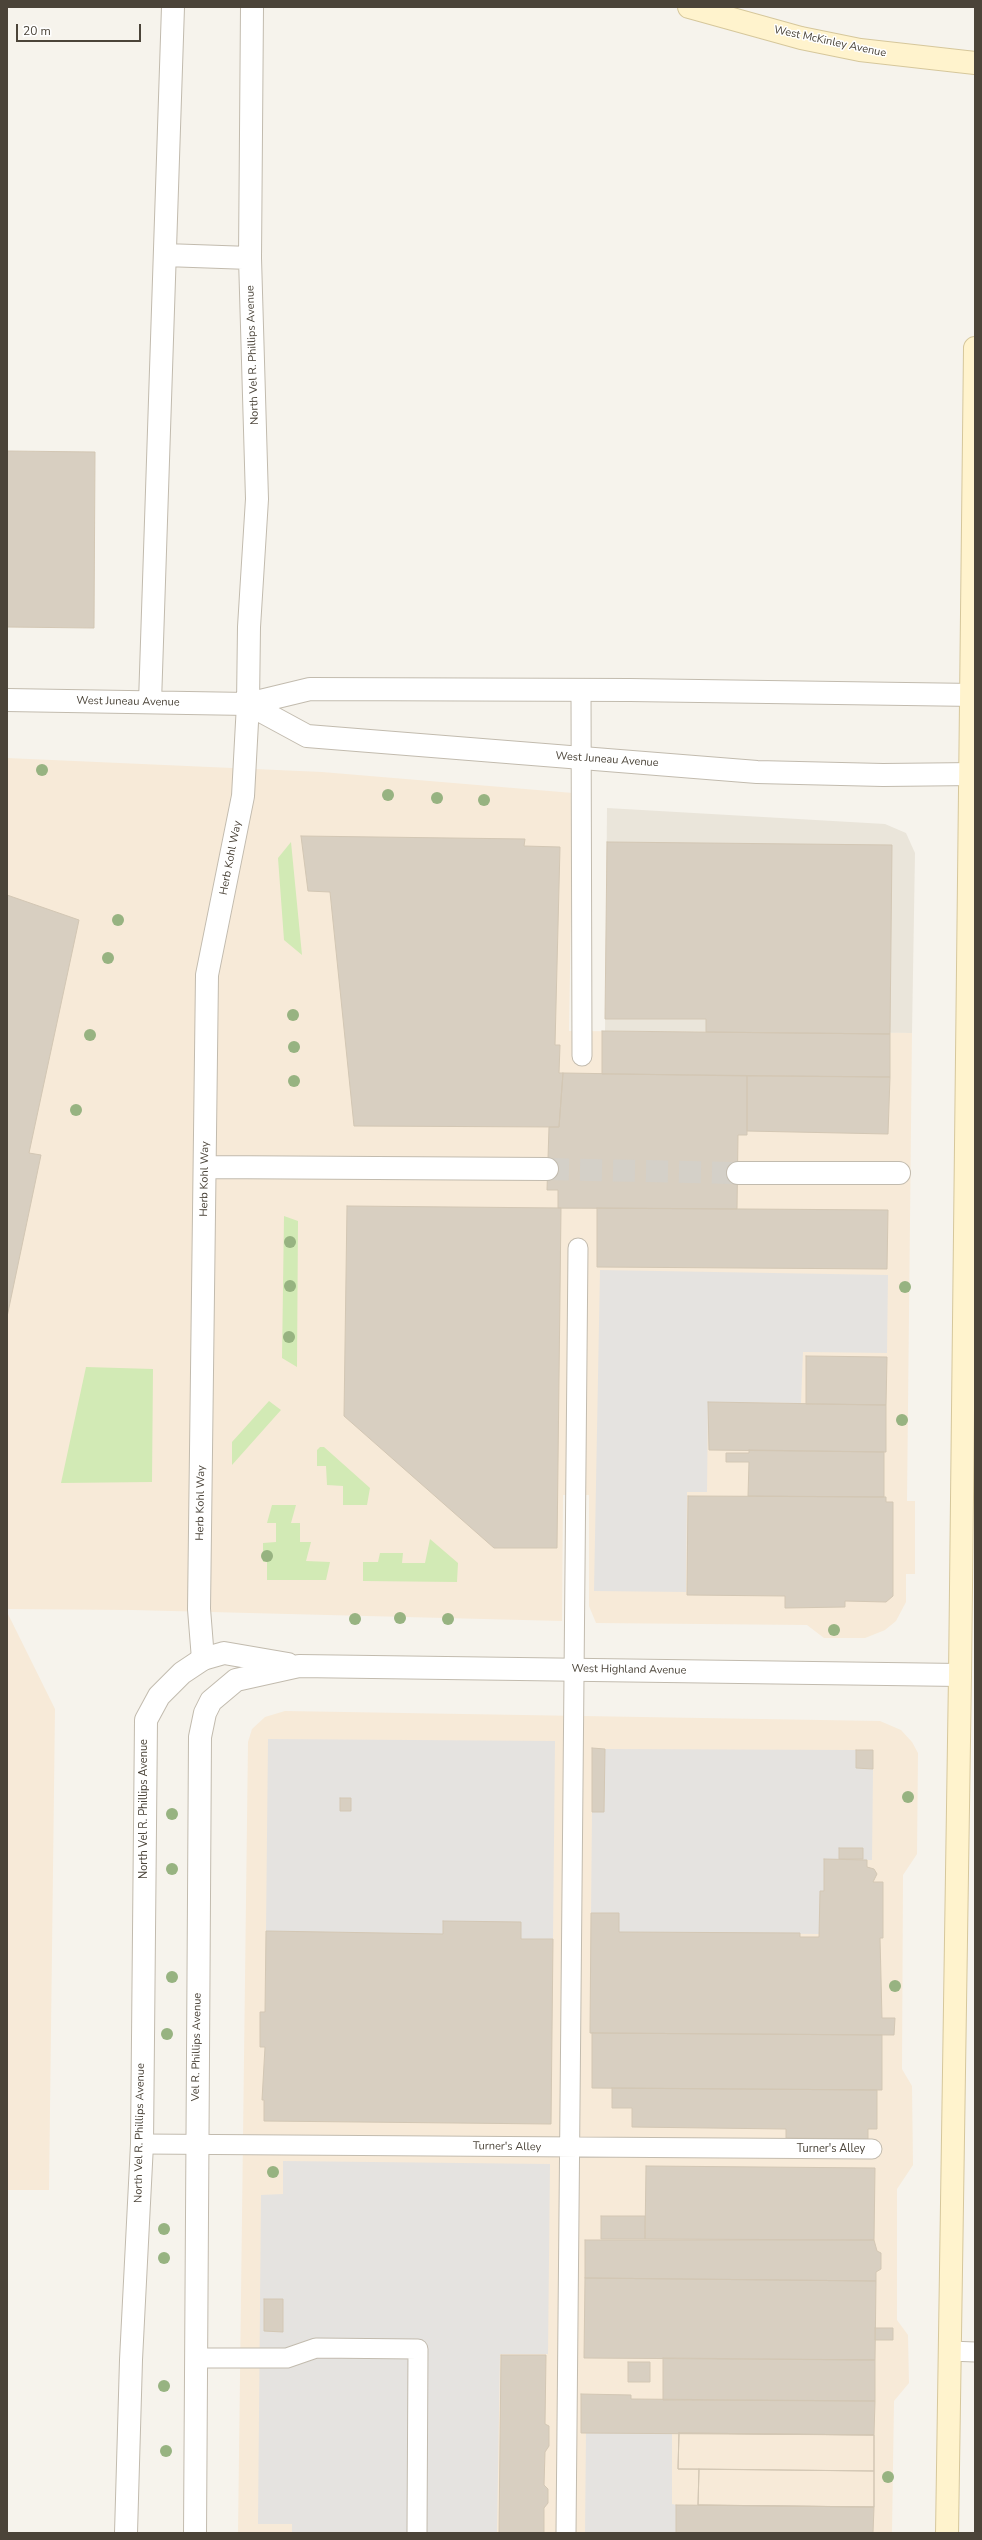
<!DOCTYPE html>
<style>
body{margin:0}
#map{position:relative;width:982px;height:2540px;overflow:hidden;background:#f6f3ec;font-family:"Nunito Sans",sans-serif}
canvas{display:block}
.frame{position:absolute;inset:0;border:8px solid #4b4439;pointer-events:none}
.scale{position:absolute;left:16px;top:24px;width:125px;height:18px;box-sizing:border-box;border:2px solid #4b4439;border-top:0;padding-left:5px;font-size:12px;line-height:14px;white-space:nowrap;color:#4b4439;-webkit-text-stroke:3px #fff;paint-order:stroke}
</style>
<div id="map">
<canvas width="982" height="2540"></canvas>
<div class="frame"></div>
<div class="scale">20 m</div>
</div>
<script>
const context = document.querySelector('canvas').getContext('2d');
context.lineJoin = 'round';
function fillPath(path, color) { context.fillStyle = color; context.fill(path, 'evenodd'); }
const shape = rows => new Path2D(rows.map(r => 'M' + r).join(''));
function trace(path, color, width, dash) { context.strokeStyle = color; context.lineWidth = width; context.lineCap = dash ? 'butt' : 'round'; context.setLineDash(dash || []); context.stroke(path); }
function drawText(font, color, halo, rows, align = 'center') {
  context.font = font + ' "Nunito Sans",sans-serif'; context.lineWidth = 3; context.setLineDash([]); context.textBaseline = 'middle'; context.strokeStyle = halo; context.fillStyle = color; for (const [text, x, y, turn = 0] of rows) {
    context.save(); context.translate(x, y); context.rotate((+turn || 0) * Math.PI / 180); context.textAlign = isNaN(turn) ? turn : align; if (halo) context.strokeText(text, 0, 0); context.fillText(text, 0, 0); context.restore();
  }
}
fillPath(shape([
 [607,808,885,824,906,833,915,853,912,1033,605,1031]
]), '#eae5da');
fillPath(shape([
 [7,758,322,772,573,793,569,1031,912,1033,907,1501,915,1501,915,1574,906,1574,906,1602,896,1621,885,1630,865,1638,824,1638,807,1625,596,1623,589,1606,589,1495,563,1495,562,1621,132,1610,7,1609],
 [7,1612,55,1709,49,2190,7,2190],
 [285,1711,880,1721,901,1730,912,1742,918,1753,917,1854,903,1875,902,2069,912,2086,913,2165,897,2189,897,2320,908,2335,909,2383,894,2401,892,2533,238,2533,248,1742,252,1729,265,1717]
]), '#f7ead8');
fillPath(shape([
 [291,842,302,955,284,940,278,858],
 [284,1216,298,1221,297,1367,282,1358],
 [86,1367,153,1369,152,1482,61,1483],
 [269,1401,281,1410,232,1465,232,1442],
 [320,1447,324,1447,370,1488,367,1505,343,1505,343,1486,327,1485,326,1466,317,1466,317,1450],
 [272,1505,296,1505,291,1523,300,1523,300,1542,311,1542,306,1561,330,1562,326,1580,267,1580,267,1562,263,1562,263,1543,276,1542,276,1523,267,1523],
 [430,1539,458,1563,457,1582,363,1581,363,1562,378,1562,380,1553,403,1553,402,1563,425,1563]
]), '#d2eab5');
fillPath(shape([
 [600,1270,888,1275,887,1353,803,1352,801,1403,708,1402,707,1492,687,1492,686,1592,594,1591],
 [268,1739,555,1741,553,1939,521,1939,521,1922,476,1922,443,1934,266,1931],
 [605,1749,856,1750,856,1768,873,1769,872,1860,824,1859,824,1891,820,1891,819,1934,619,1932,619,1913,591,1913,592,1812,604,1812],
 [283,2161,550,2164,548,2354,500,2354,497,2533,292,2533,292,2524,258,2524,261,2195,283,2194],
 [586,2433,672,2433,672,2504,676,2505,676,2533,585,2533]
]), '#e5e3e0');
const building = shape([
 [7,451,95,452,94,628,7,627,7,451],
 [301,836,525,839,524,846,560,847,555,1045,560,1045,559,1073,563,1073,559,1127,354,1126,330,892,308,891,301,836],
 [607,842,892,845,890,1034,706,1032,706,1019,605,1019,607,842],
 [7,895,79,920,29,1153,41,1155,7,1317,7,895],
 [602,1031,890,1034,890,1077,602,1074,602,1031],
 [563,1073,747,1076,747,1135,738,1135,737,1209,558,1208,558,1190,547,1190,549,1127,559,1127,563,1073],
 [747,1076,890,1077,888,1134,747,1131,747,1076],
 [347,1206,561,1208,557,1548,494,1548,344,1416,347,1206],
 [597,1208,888,1210,887,1269,597,1267,597,1208],
 [806,1356,887,1357,886,1405,806,1404,806,1356],
 [708,1402,886,1405,886,1452,709,1450,708,1402],
 [749,1450,884,1452,884,1497,748,1496,749,1462,726,1462,726,1453,749,1453,749,1450],
 [688,1496,886,1497,886,1502,893,1502,893,1596,886,1602,845,1601,845,1607,785,1608,785,1596,687,1595,688,1496],
 [592,1748,605,1749,604,1812,592,1812,592,1748],
 [856,1750,873,1750,873,1769,856,1768,856,1750],
 [340,1798,351,1798,351,1811,340,1811,340,1798],
 [839,1848,863,1848,863,1859,839,1859,839,1848],
 [824,1859,867,1860,867,1867,874,1869,877,1874,873,1882,883,1882,883,1938,880,1938,882,2018,895,2018,894,2035,590,2033,591,1913,619,1913,619,1932,800,1933,800,1937,819,1937,820,1891,824,1891,824,1859],
 [443,1921,521,1922,521,1939,553,1939,551,2124,264,2121,264,2100,262,2100,265,2047,260,2047,260,2012,265,2012,266,1931,443,1934,443,1921],
 [592,2033,882,2035,882,2090,592,2088,592,2033],
 [612,2088,877,2090,877,2129,868,2129,868,2139,786,2138,786,2129,632,2127,632,2108,612,2108,612,2088],
 [646,2166,875,2168,874,2240,645,2239,646,2166],
 [601,2216,645,2216,645,2239,601,2239,601,2216],
 [585,2240,874,2240,877,2251,881,2253,881,2269,876,2272,876,2281,585,2278,585,2240],
 [585,2278,876,2281,875,2360,584,2358,585,2278],
 [264,2299,283,2299,283,2332,264,2331,264,2299],
 [875,2328,893,2328,893,2340,875,2340,875,2328],
 [501,2355,546,2355,545,2424,549,2426,549,2446,545,2452,544,2485,548,2489,548,2503,544,2508,544,2533,499,2533,501,2355],
 [663,2358,875,2360,875,2401,663,2400,663,2358],
 [628,2362,650,2362,650,2382,628,2382,628,2362],
 [581,2394,631,2395,631,2399,875,2401,874,2435,581,2433,581,2394],
 [679,2433,874,2435,874,2507,698,2505,699,2469,678,2469,679,2433],
 [679,2433,874,2435,874,2471,678,2469,679,2433],
 [699,2469,874,2471,874,2507,698,2505,699,2469],
 [676,2505,874,2507,873,2533,676,2533,676,2505]
]);
fillPath(building, '#d8cfc1');
trace(building, '#d3c7b4', 1);
trace(shape([
 [547,1169,738,1173]
]), '#d4d0c8', 22, [22, 11]);
const service = shape([
 [581,690,582,1056],
 [142,2144,872,2149],
 [950,2351,975,2352],
 [196,2358,287,2358,316,2348,418,2349,417,2533],
 [566,2533,578,1248]
]);
const pedestrian = shape([
 [205,1167,547,1169],
 [738,1173,899,1173],
 [203,1659,199,1609,207,975,243,796,248,704]
]);
const tertiary = shape([
 [165,255,250,258],
 [7,700,248,704,310,689,630,690,975,695],
 [150,702,173,7],
 [248,704,307,736,757,772,883,775,975,774],
 [248,704,249,627,257,499,250,258,252,7],
 [126,2533,131,2360,142,2144,146,1720,159,1696,182,1673,203,1659,224,1653,288,1664],
 [195,2533,200,1737,205,1713,211,1701,236,1680,299,1666,960,1675]
]);
const secondary = shape([
 [689,7,801,38,860,50,975,63],
 [947,2533,960,1675,975,348]
]);
trace(service, '#c2bbae', 21);
trace(pedestrian, '#c2bbae', 24);
trace(tertiary, '#c2bbae', 24);
trace(secondary, '#d6c79b', 24);
trace(service, '#fff', 19);
trace(pedestrian, '#fff', 22);
trace(tertiary, '#fff', 22);
trace(secondary, '#fff3cd', 22);
context.fillStyle = '#97b381';
for (const [x, y] of [
 [42,770],
 [388,795],
 [437,798],
 [484,800],
 [118,920],
 [108,958],
 [293,1015],
 [90,1035],
 [294,1047],
 [294,1081],
 [76,1110],
 [290,1242],
 [290,1286],
 [905,1287],
 [289,1337],
 [902,1420],
 [267,1556],
 [400,1618],
 [355,1619],
 [448,1619],
 [834,1630],
 [908,1797],
 [172,1814],
 [172,1869],
 [172,1977],
 [895,1986],
 [167,2034],
 [273,2172],
 [164,2229],
 [164,2258],
 [164,2386],
 [166,2451],
 [888,2477]
]) { context.beginPath(); context.arc(x, y, 6, 0, 2 * Math.PI); context.fill(); }
drawText('11px', '#4b4439', '#fff', [
 ["West McKinley Avenue",830,42,12],
 ["North Vel R. Phillips Avenue",253,355,-92],
 ["West Juneau Avenue",128,702,1],
 ["West Juneau Avenue",607,760,4],
 ["Herb Kohl Way",231,858,-79],
 ["Herb Kohl Way",205,1179,-89],
 ["Herb Kohl Way",201,1503,-89],
 ["West Highland Avenue",629,1670,1],
 ["North Vel R. Phillips Avenue",144,1809,-90],
 ["Vel R. Phillips Avenue",197,2047,-89],
 ["North Vel R. Phillips Avenue",140,2133,-89],
 ["Turner's Alley",507,2147,1],
 ["Turner's Alley",831,2149]
]);
</script>
